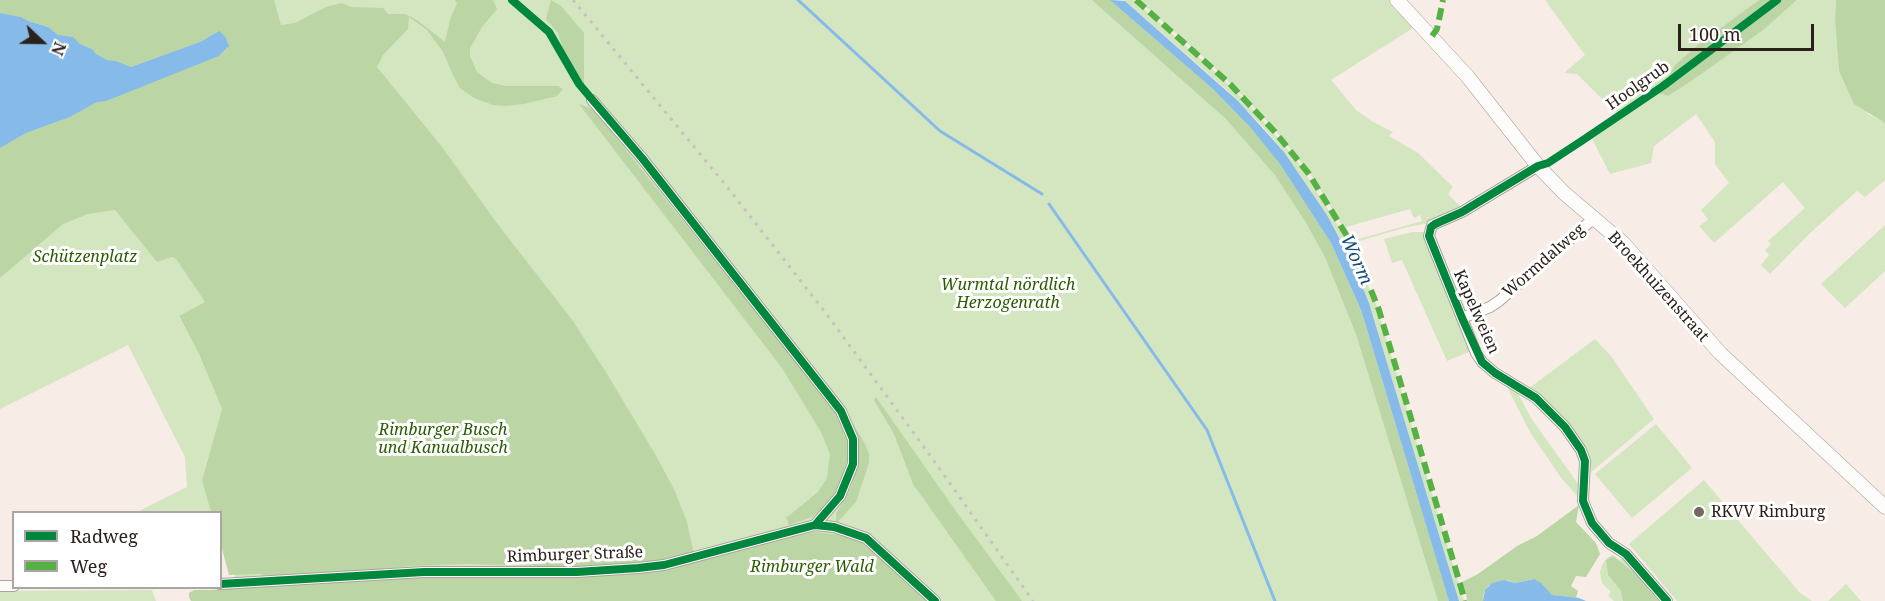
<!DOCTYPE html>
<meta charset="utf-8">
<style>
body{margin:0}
#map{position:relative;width:1885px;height:601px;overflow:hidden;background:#f7ece6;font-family:"Noto Serif",serif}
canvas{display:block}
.legend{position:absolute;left:12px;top:511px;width:210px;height:78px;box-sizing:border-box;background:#fff;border:2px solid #aba6a4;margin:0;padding:8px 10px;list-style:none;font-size:18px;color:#2c201b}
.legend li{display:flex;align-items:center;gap:12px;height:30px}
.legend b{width:30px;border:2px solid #aba6a4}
.north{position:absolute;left:12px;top:12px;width:60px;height:60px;-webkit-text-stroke:4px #fff;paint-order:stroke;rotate:112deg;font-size:16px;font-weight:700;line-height:24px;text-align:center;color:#2c201b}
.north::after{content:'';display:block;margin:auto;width:21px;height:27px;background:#2c201b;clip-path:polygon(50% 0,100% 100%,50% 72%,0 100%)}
.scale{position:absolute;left:1678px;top:24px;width:136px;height:27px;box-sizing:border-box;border:3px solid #2c201b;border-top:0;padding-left:8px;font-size:18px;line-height:21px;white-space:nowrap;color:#2c201b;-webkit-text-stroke:4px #fff;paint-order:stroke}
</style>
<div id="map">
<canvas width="1885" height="601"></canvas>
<ul class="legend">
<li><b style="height:8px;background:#00873e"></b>Radweg</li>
<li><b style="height:8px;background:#56b145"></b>Weg</li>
</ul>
<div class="north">N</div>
<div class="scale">100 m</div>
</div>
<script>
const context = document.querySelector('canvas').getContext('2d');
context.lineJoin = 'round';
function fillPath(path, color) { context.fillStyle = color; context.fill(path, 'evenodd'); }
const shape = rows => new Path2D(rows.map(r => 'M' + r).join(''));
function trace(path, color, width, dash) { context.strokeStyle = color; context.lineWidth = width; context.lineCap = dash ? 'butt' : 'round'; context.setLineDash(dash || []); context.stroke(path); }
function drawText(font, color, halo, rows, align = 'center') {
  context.font = font + ' "Noto Serif",serif'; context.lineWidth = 6; context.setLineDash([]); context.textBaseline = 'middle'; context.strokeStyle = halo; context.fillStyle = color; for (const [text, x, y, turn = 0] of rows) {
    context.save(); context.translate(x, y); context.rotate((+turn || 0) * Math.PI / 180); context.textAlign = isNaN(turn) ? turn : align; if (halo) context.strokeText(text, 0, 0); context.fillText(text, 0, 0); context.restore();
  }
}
fillPath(shape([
 [0,0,1116,0,1212,82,1310,197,1454,601,205,601,205,594,218,588,221,579,235,578,235,565,220,512,137,512,187,487,185,457,128,345,0,409],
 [159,189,293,378,202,480,222,409,199,354,179,317,205,302,176,259,172,257,157,261,115,210,91,213],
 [1124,0,1134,0,1219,75,1250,106,1296,159,1340,228,1360,266,1376,304,1464,601,1459,601,1369,303,1346,250,1327,215,1284,152,1264,128,1228,91],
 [1138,0,1391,0,1416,26,1331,80,1356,110,1373,122,1393,132,1389,136,1418,153,1453,187,1448,194,1462,208,1430,223,1407,227,1356,242,1351,240,1313,178,1273,127,1209,62],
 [1410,209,1414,218,1420,215,1422,221,1355,240,1352,239,1346,227],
 [1545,0,1759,0,1675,65,1665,82,1616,113,1577,74,1564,73,1585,55],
 [1797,0,1836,0,1835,21,1839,71,1849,92,1868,114,1885,123,1885,180,1865,197,1857,191,1809,234,1770,274,1761,265,1769,255,1765,250,1771,244,1768,241,1805,208,1783,182,1714,243,1699,226,1708,220,1701,210,1729,183,1715,164,1715,142,1696,114,1654,146,1651,163,1610,174,1592,139,1658,93,1668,96,1690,82,1780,15],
 [1885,225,1885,271,1845,308,1821,284],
 [1412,232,1425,232,1471,351,1447,361,1402,260,1392,263,1384,239],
 [1595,339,1611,356,1654,419,1590,473,1591,460,1579,438,1528,389],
 [1504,381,1515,388,1531,418,1581,488,1581,500,1562,479,1531,434],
 [1656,424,1692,468,1632,518,1595,474],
 [1704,480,1800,593,1812,601,1677,601,1629,544],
 [1613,555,1620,560,1623,557,1664,601,1659,601,1635,573,1613,556,1606,560,1608,575,1621,591,1623,597,1623,601,1614,601,1608,596,1611,592,1602,583,1600,572,1602,565,1607,558],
 [1846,584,1861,601,1828,601],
 [152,590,156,601,0,601,0,591]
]), '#d3e6c0');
fillPath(shape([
 [0,0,274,0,281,25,295,23,326,7,341,3,351,7,383,8,388,14,405,14,417,20,445,42,450,20,457,3,455,0,493,0,497,9,482,27,470,48,470,56,477,72,492,83,506,86,558,86,563,89,557,96,524,104,505,106,493,105,474,98,460,88,454,77,443,52,427,30,409,17,408,29,383,55,377,67,442,147,499,226,573,321,607,374,655,454,674,489,687,522,694,554,630,565,581,567,468,564,410,566,352,573,280,578,260,574,229,575,221,545,220,512,211,512,202,480,222,409,199,354,179,316,205,302,176,259,172,257,157,262,115,210,88,214,63,224,0,278,0,148,26,133,70,117,97,102,106,100,219,56,228,48,228,43,225,36,218,31,200,42,131,67,116,61,107,60,96,54,92,49,58,35,48,27,28,21,21,17,0,13],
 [551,0,561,6,584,33,584,85,567,62,558,33,546,19],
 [1092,0,1110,0,1213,89,1250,127,1280,164,1331,243,1361,310,1449,601,1438,601,1356,334,1325,257,1305,221,1275,175,1226,119],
 [1759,0,1774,0,1665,82,1675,65,1698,45],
 [1780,0,1797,0,1763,30,1690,82,1668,96,1658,93],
 [1836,0,1885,0,1885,123,1854,104,1839,71,1835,21],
 [579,104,593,109,839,415,847,435,850,457,839,490,827,505,812,517,789,525,786,518,818,492,827,478,830,454,821,432,782,368],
 [876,397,953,507,1022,601,996,601,913,484,894,434,874,400],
 [848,416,864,442,869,454,869,463,856,502,836,524,836,514,850,489,859,462,859,448],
 [1579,505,1576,522,1596,543,1600,554,1586,577,1576,576,1571,586,1578,591,1576,598,1552,595,1533,579,1515,583,1507,580,1489,585,1484,592,1483,601,1468,601,1462,582,1478,574,1517,546,1537,536],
 [815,532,845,536,859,540,928,601,191,601,189,597,189,593,194,590,214,590,392,577,677,567,766,542],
 [1613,556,1635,573,1659,601,1623,601,1621,591,1608,575,1606,560]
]), '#bbd5a4');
fillPath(shape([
 [1110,0,1125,1,1238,101,1284,152,1327,215,1353,264,1369,303,1459,601,1449,601,1361,310,1331,243,1280,164,1250,127,1213,89],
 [0,13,21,17,28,21,48,27,58,35,73,37,80,44,92,49,96,54,107,60,116,61,131,67,200,42,219,31,225,36,229,46,219,56,106,101,97,102,70,117,26,133,0,148],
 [1534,579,1541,583,1552,595,1579,598,1586,601,1483,601,1485,590,1492,583,1505,580,1515,583]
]), '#86bae9');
trace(shape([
 [798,0,940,131,1042,194],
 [1049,204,1207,430,1275,601]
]), '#86bae9', 3);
const minor = shape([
 [592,100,642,158,841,411,853,439,853,464,840,496,815,525],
 [1538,166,1462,212,1432,225,1429,236,1476,353,1482,362,1495,373,1536,398,1565,427,1581,450,1585,461,1583,501,1592,523,1609,543,1626,554,1667,601],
 [1462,318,1490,307,1499,301,1593,219],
 [220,584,424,572,577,572,638,568,664,565,815,525,834,527,866,538,935,601],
 [0,586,14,586]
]);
const tertiary = shape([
 [1397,0,1468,77,1538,166,1564,193,1623,243,1720,353,1885,507]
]);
trace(minor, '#ada39d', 12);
trace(tertiary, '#ada39d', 15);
trace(minor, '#fefcfb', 10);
trace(tertiary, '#fefcfb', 14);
trace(shape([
 [573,0,728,188,825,312,932,458,1033,601]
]), '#c6c2c1', 3, [3, 6]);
trace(shape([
 [1136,0,1230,84,1275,132,1309,174,1353,246,1379,310,1465,601],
 [1432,36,1437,29,1443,0]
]), '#56b145', 6, [12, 6]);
trace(shape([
 [512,0,549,32,579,84,642,158,841,411,853,439,853,464,840,496,815,525],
 [220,584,424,572,577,572,638,568,664,565,815,525,834,527,866,538,935,601],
 [1667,601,1626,554,1609,543,1592,523,1583,501,1585,461,1581,450,1565,427,1536,398,1495,373,1482,362,1462,318,1429,236,1430,232,1431,227,1435,224,1462,212,1538,166,1548,163,1583,140,1663,86,1777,0]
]), '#00873e', 8);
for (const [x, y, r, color] of [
 [1699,512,6,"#736762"]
]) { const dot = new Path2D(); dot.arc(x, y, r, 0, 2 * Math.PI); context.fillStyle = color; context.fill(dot); trace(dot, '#fff', 2); }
drawText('16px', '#2c201b', '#fff', [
 ["Hoolgrub",1638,86,-35],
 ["Wormdalweg",1544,261,-41],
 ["Broekhuizenstraat",1658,287,48],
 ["Kapelweien",1476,312,66],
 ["Rimburger Straße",575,555,-2]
]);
drawText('italic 16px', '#2a5d00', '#fff', [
 ["Schützenplatz",85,257],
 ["Wurmtal nördlich",1008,285],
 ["Herzogenrath",1008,303],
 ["Rimburger Busch",443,430],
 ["und Kanualbusch",443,448],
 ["Rimburger Wald",812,567]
]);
drawText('16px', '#2c201b', '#fff', [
 ["RKVV Rimburg",1711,512]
], 'left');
drawText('italic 18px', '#124c79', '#fff', [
 ["Worm",1356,260,66]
]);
</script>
